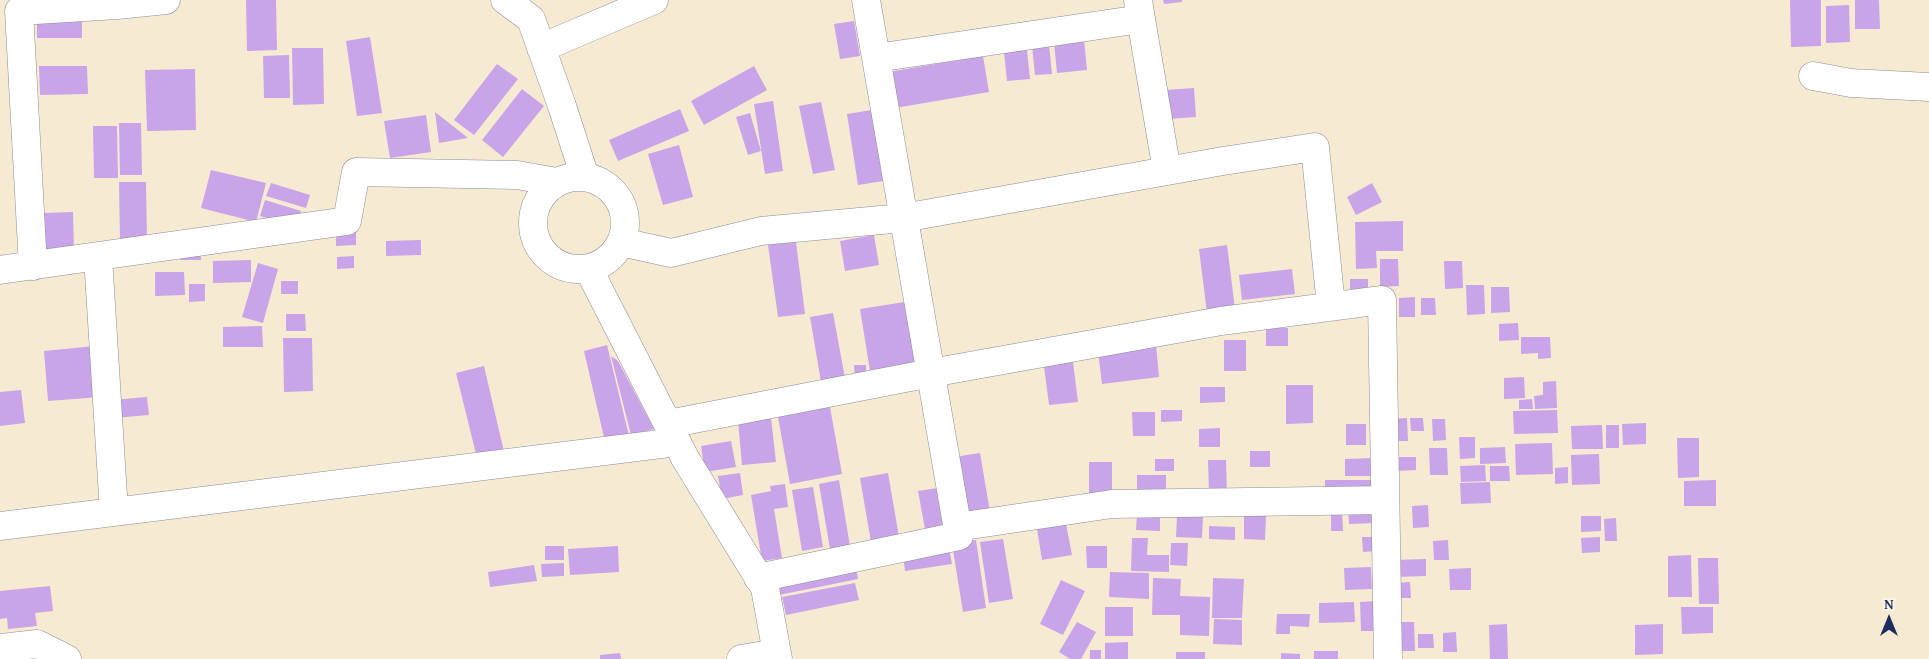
<!DOCTYPE html>
<style>
body{margin:0}
#map{position:relative;width:1929px;height:659px;overflow:hidden;background:#f7ead2;font-family:"Gentium Book Plus",serif}
canvas{display:block}
.north{position:absolute;left:1864px;top:594px;width:50px;height:50px;-webkit-text-stroke:4px #fcf5e5;paint-order:stroke;rotate:0deg;font-size:14px;font-weight:700;line-height:20px;text-align:center;color:#1b2f5e}
.north::after{content:'';display:block;margin:auto;width:18px;height:22px;background:#1b2f5e;clip-path:polygon(50% 0,100% 100%,50% 72%,0 100%)}
</style>
<div id="map">
<canvas width="1929" height="659"></canvas>
<div class="north">N</div>
</div>
<script>
const context = document.querySelector('canvas').getContext('2d');
context.lineJoin = 'round';
function fillPath(path, color) { context.fillStyle = color; context.fill(path, 'evenodd'); }
const shape = rows => new Path2D(rows.map(r => 'M' + r).join(''));
function trace(path, color, width, dash) { context.strokeStyle = color; context.lineWidth = width; context.lineCap = dash ? 'butt' : 'round'; context.setLineDash(dash || []); context.stroke(path); }
fillPath(shape([
 [246,0,276,0,277,50,247,51],
 [1163,0,1182,0,1182,2,1164,4],
 [1790,0,1821,0,1821,46,1791,47],
 [1855,0,1879,0,1880,29,1855,29],
 [1849,5,1850,42,1826,43,1826,6],
 [37,13,82,13,82,38,37,38],
 [854,21,860,56,840,59,834,24],
 [370,37,382,113,357,116,346,41],
 [1084,39,1087,70,1057,73,1054,42],
 [1049,45,1052,74,1035,75,1032,46],
 [292,48,323,48,324,104,293,105],
 [1027,50,1030,79,1007,81,1004,52],
 [289,55,290,98,264,98,263,56],
 [983,56,989,92,895,108,888,72],
 [497,64,518,79,474,135,454,120],
 [39,66,87,66,88,94,40,95],
 [754,66,767,90,704,125,691,101],
 [195,69,196,130,147,131,145,70],
 [1194,88,1196,117,1168,119,1165,90],
 [522,89,544,106,503,157,482,140],
 [773,101,783,171,765,174,754,104],
 [821,102,835,170,813,174,799,106],
 [680,109,689,131,618,161,609,140],
 [872,110,883,181,858,185,847,114],
 [435,112,468,138,439,143],
 [750,113,761,151,748,155,736,117],
 [426,115,431,152,390,158,384,121],
 [119,123,141,123,142,175,120,175],
 [93,126,117,126,118,178,94,178],
 [679,145,693,197,663,205,648,154],
 [211,170,266,183,256,222,201,208],
 [119,182,146,182,147,241,120,241],
 [271,183,310,195,306,208,266,196],
 [1372,183,1382,202,1356,215,1347,197],
 [265,200,301,211,296,227,260,216],
 [73,212,74,251,45,251,44,213],
 [1403,221,1403,251,1376,251,1377,268,1356,269,1355,222],
 [336,230,356,230,356,245,336,246],
 [795,234,805,314,778,317,767,238],
 [874,235,879,265,845,271,840,241],
 [421,240,421,255,386,256,386,241],
 [1227,245,1235,309,1207,313,1199,249],
 [180,249,200,249,201,260,180,260],
 [354,256,354,268,337,269,337,257],
 [1380,259,1398,259,1399,286,1380,287],
 [251,260,251,282,213,283,213,261],
 [1444,261,1462,261,1463,288,1445,289],
 [258,263,278,269,263,323,242,317],
 [1292,269,1295,294,1242,300,1239,275],
 [155,272,184,272,185,295,155,296],
 [1350,279,1368,279,1368,295,1350,295],
 [281,281,298,281,298,294,281,294],
 [189,284,205,284,205,301,189,302],
 [1466,285,1484,285,1485,314,1467,315],
 [1491,287,1509,287,1510,312,1491,313],
 [1415,297,1415,317,1399,317,1399,298],
 [1421,298,1435,298,1436,315,1421,315],
 [911,301,922,369,871,377,860,309],
 [833,313,845,378,821,382,810,317],
 [286,314,305,314,306,331,286,331],
 [1518,323,1519,340,1499,341,1499,324],
 [262,326,263,347,223,347,223,327],
 [1266,328,1288,328,1288,346,1266,346],
 [1521,337,1550,337,1551,358,1538,359,1538,353,1521,354],
 [283,338,312,338,313,391,284,392],
 [1224,340,1246,340,1246,371,1224,371],
 [1156,344,1159,377,1102,384,1098,351],
 [607,345,630,440,606,446,584,351],
 [95,346,100,397,48,401,44,351],
 [611,356,618,361,654,429,631,435],
 [1073,362,1078,402,1049,405,1044,366],
 [854,365,866,365,867,382,855,382],
 [484,366,505,456,478,462,456,373],
 [1524,377,1525,398,1504,399,1504,378],
 [1556,381,1557,408,1535,409,1534,396,1543,395,1543,382],
 [1286,385,1313,385,1313,423,1286,424],
 [1200,387,1225,387,1225,402,1200,403],
 [21,390,25,423,0,426,0,392],
 [147,397,149,415,114,418,112,400],
 [1532,399,1533,409,1519,409,1519,400],
 [830,407,842,474,790,484,778,417],
 [1161,410,1182,410,1182,421,1161,422],
 [1557,410,1558,433,1514,434,1513,411],
 [1132,412,1155,412,1155,436,1133,436],
 [771,418,776,462,742,465,738,421],
 [1407,418,1408,441,1393,441,1392,419],
 [1410,418,1423,418,1424,431,1411,431],
 [1432,419,1445,419,1446,440,1433,441],
 [1646,423,1646,444,1623,445,1622,424],
 [1346,424,1366,424,1366,445,1346,445],
 [1602,425,1603,449,1572,449,1571,426],
 [1606,425,1619,425,1619,448,1606,448],
 [1220,428,1220,447,1199,447,1199,429],
 [1459,437,1475,437,1475,458,1460,459],
 [1677,438,1699,438,1699,477,1678,478],
 [731,441,736,467,705,472,701,446],
 [1552,443,1553,474,1516,475,1515,444],
 [1505,447,1506,463,1480,464,1480,448],
 [1429,448,1447,448,1448,475,1430,475],
 [1250,451,1270,451,1270,467,1250,467],
 [980,453,990,512,964,516,954,457],
 [1599,454,1600,484,1572,485,1571,455],
 [1395,457,1416,457,1416,470,1395,471],
 [1374,458,1374,476,1345,476,1345,459],
 [1155,459,1174,459,1174,471,1155,471],
 [1208,460,1226,460,1227,496,1209,496],
 [1089,462,1112,462,1112,494,1089,495],
 [1485,465,1486,481,1461,482,1460,466],
 [1490,466,1509,466,1510,481,1490,481],
 [1568,467,1568,483,1555,484,1555,468],
 [740,473,743,495,722,499,718,476],
 [888,473,899,537,871,542,860,478],
 [1137,475,1166,475,1166,499,1137,500],
 [839,480,850,546,830,549,819,484],
 [1325,480,1373,480,1373,498,1325,498],
 [1716,480,1716,506,1684,506,1684,481],
 [1490,482,1491,503,1461,504,1460,483],
 [785,484,788,507,774,509,782,558,762,561,751,495,771,491,770,486],
 [813,487,823,547,802,551,792,490],
 [944,487,950,524,925,529,918,491],
 [1348,504,1375,504,1376,523,1349,524],
 [1428,505,1429,527,1413,528,1412,506],
 [1331,511,1342,511,1343,531,1331,531],
 [1137,513,1160,514,1160,531,1136,530],
 [1244,515,1266,516,1265,540,1244,539],
 [1177,516,1203,517,1202,538,1176,537],
 [1581,516,1601,516,1601,531,1581,532],
 [1616,518,1617,541,1605,541,1604,519],
 [1066,524,1072,555,1042,560,1037,529],
 [1209,526,1235,527,1235,540,1209,539],
 [1362,537,1376,537,1376,551,1363,552],
 [1600,537,1600,552,1582,553,1581,538],
 [1132,538,1148,538,1147,555,1169,555,1169,572,1131,571],
 [1003,539,1013,599,989,603,980,542],
 [976,540,986,608,963,612,952,544],
 [1448,540,1449,560,1434,560,1433,541],
 [1171,543,1188,543,1187,566,1170,565],
 [545,546,564,546,564,560,545,560],
 [618,546,619,572,570,575,568,549],
 [1086,546,1107,546,1107,568,1087,568],
 [949,548,952,564,905,571,903,555],
 [1691,555,1692,597,1668,597,1668,556],
 [1698,558,1718,558,1719,604,1699,604],
 [1426,559,1426,576,1394,577,1393,560],
 [855,561,858,579,779,595,775,578],
 [564,563,564,576,542,577,541,564],
 [534,565,537,581,490,587,488,572],
 [1371,567,1372,589,1345,590,1344,568],
 [1471,568,1471,590,1450,590,1449,569],
 [1110,572,1149,573,1149,599,1109,597],
 [1153,578,1181,579,1180,596,1210,597,1209,636,1180,635,1180,615,1152,615],
 [1213,578,1244,579,1242,618,1212,618],
 [1061,580,1085,591,1063,635,1040,624],
 [1410,582,1411,598,1397,598,1397,583],
 [855,583,859,600,786,615,782,597],
 [50,586,53,611,35,613,37,626,8,629,7,618,0,619,0,591],
 [1376,601,1377,631,1361,631,1360,602],
 [1354,602,1355,622,1319,623,1319,603],
 [1105,607,1133,607,1133,636,1105,636],
 [1681,607,1713,607,1713,633,1682,634],
 [1277,614,1310,614,1309,627,1290,626,1290,634,1276,634],
 [1214,619,1242,620,1242,645,1213,644],
 [1077,622,1096,632,1081,659,1070,659,1059,652],
 [1393,622,1414,622,1415,651,1394,651],
 [1507,624,1508,659,1490,659,1489,625],
 [1663,624,1663,654,1635,655,1635,625],
 [1456,632,1457,652,1443,652,1443,633],
 [1418,634,1433,634,1434,648,1418,648],
 [1128,642,1128,659,1105,659,1105,643],
 [1090,650,1101,650,1101,659,1090,659],
 [1314,651,1338,651,1338,659,1314,659],
 [1176,652,1205,652,1205,659,1176,659],
 [620,653,621,659,600,659,600,655],
 [1281,653,1300,654,1300,659,1281,659]
]), '#c9a4e9');
const street = shape([
 [505,0,531,19,562,106,585,177],
 [1141,19,1167,171],
 [541,48,654,0],
 [876,58,1141,19,1138,0],
 [1813,76,1851,83,1929,87],
 '533 223a46 46 0 1 1 92 0a46 46 0 1 1-92 0Z',
 [621,242,671,253,761,231,903,218,1223,161,1315,147,1331,306],
 [98,257,114,512],
 [33,266,19,11,117,5,166,0],
 [588,268,685,458,765,588,778,659],
 [0,270,347,221,356,172,517,175,557,182],
 [668,424,931,373,1221,321,1382,300,1388,659],
 [0,526,677,442],
 [957,527,1112,504,1385,500],
 [758,578,959,536,866,0],
 [0,648,37,644,67,659],
 [741,659,777,653]
]);
trace(street, '#898c98', 29);
trace(street, '#fff', 28);
</script>
